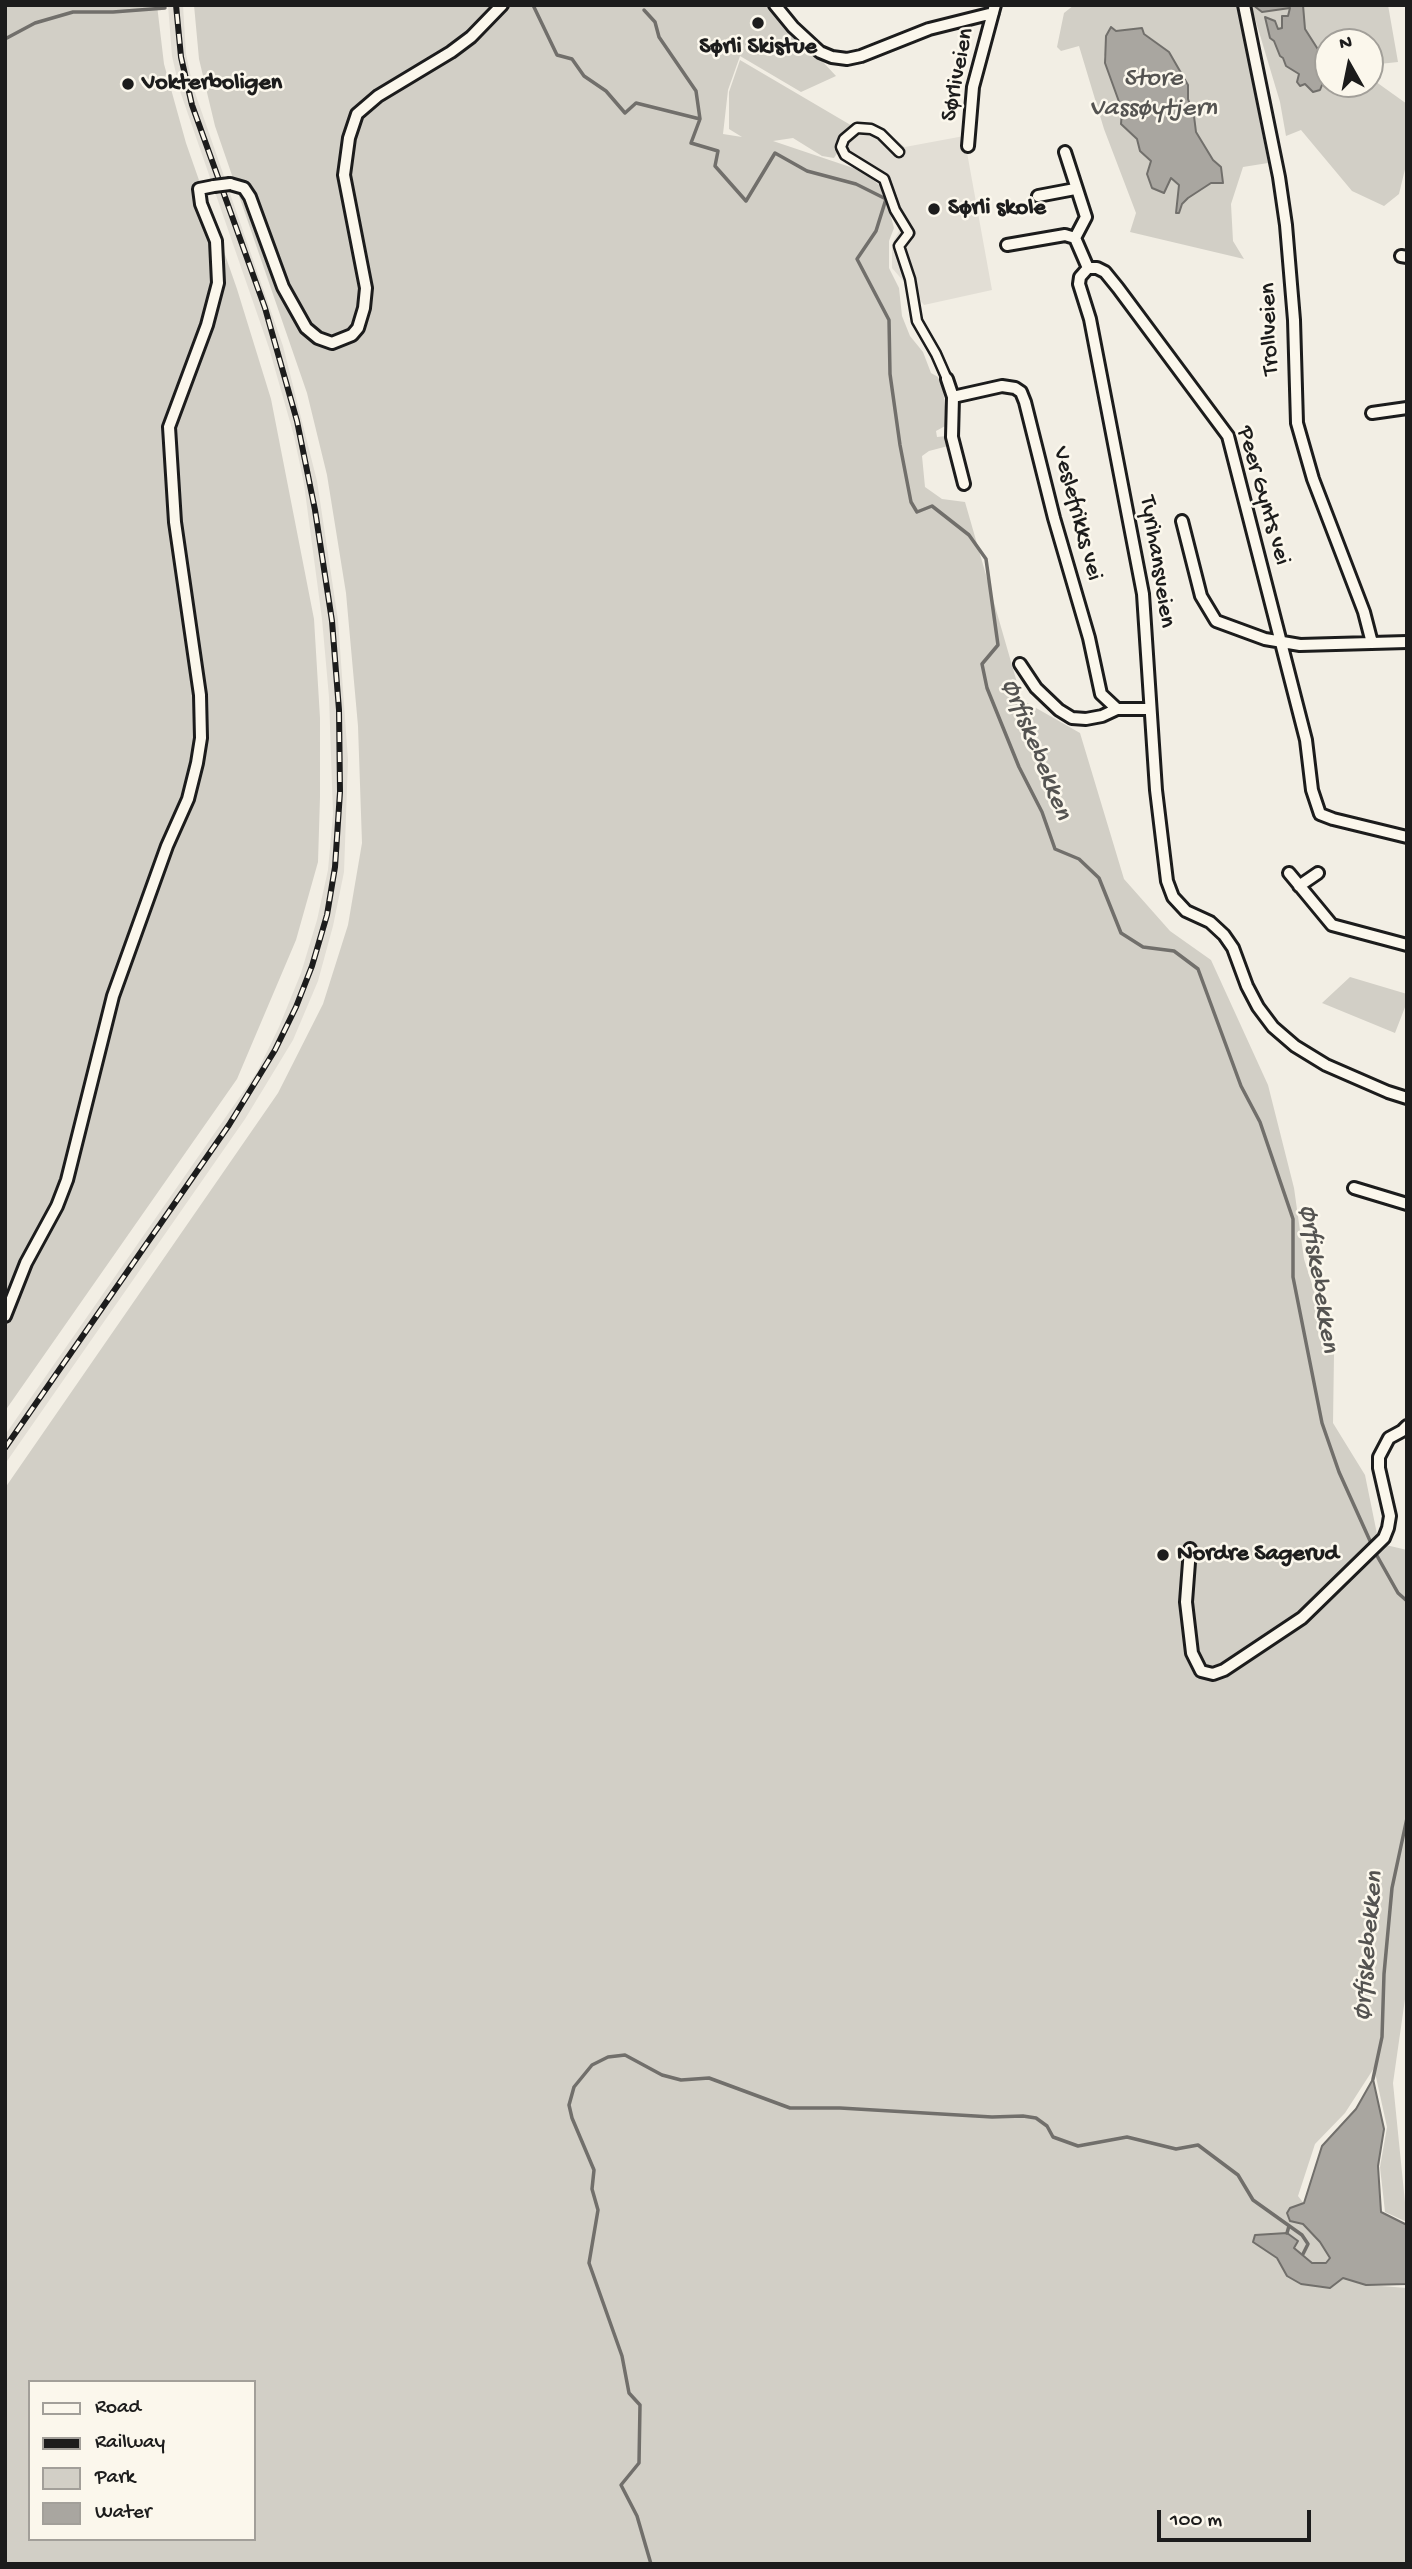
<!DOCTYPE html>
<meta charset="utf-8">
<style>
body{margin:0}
#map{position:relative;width:1412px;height:2569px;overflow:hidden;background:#f2eee4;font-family:"Gochi Hand",sans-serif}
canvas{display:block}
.frame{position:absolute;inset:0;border:7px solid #1c1c1c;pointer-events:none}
.legend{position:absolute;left:28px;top:2380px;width:228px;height:161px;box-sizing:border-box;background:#fbf7ec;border:2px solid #a29f99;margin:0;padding:9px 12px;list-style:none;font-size:21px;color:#1c1c1c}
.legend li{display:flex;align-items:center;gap:14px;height:35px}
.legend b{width:35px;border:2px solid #a29f99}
.north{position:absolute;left:1314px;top:28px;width:70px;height:70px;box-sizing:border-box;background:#fbf7ec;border:2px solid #a29f99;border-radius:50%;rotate:351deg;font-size:19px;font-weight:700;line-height:28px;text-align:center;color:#1c1c1c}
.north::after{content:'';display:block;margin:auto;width:24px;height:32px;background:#1c1c1c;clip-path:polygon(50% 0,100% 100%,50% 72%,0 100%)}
.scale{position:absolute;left:1157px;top:2510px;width:154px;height:32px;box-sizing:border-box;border:4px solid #1c1c1c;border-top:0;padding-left:9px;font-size:21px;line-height:24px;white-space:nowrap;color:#1c1c1c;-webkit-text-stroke:5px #fbf7ec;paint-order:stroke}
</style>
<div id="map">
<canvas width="1412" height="2569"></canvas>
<div class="frame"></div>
<ul class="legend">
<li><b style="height:9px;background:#fbf7ec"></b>Road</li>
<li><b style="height:9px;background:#1c1c1c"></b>Railway</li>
<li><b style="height:19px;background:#d2cfc6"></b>Park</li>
<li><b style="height:19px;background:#a9a6a0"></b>Water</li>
</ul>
<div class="north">N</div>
<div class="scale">100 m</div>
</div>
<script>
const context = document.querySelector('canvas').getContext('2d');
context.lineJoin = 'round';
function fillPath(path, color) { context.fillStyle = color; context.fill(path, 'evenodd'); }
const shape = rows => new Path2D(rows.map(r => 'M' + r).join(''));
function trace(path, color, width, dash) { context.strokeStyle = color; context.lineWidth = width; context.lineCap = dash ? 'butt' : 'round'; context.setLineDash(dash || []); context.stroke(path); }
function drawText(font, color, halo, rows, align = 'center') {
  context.font = font + ' "Gochi Hand",sans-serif'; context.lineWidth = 5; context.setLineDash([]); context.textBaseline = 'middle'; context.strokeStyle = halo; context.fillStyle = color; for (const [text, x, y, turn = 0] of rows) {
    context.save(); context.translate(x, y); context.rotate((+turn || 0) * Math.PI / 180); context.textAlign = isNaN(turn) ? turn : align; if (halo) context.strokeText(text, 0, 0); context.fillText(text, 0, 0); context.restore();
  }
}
fillPath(shape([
 [168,5,183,5,186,54,193,87,283,346,317,481,338,620,348,760,344,872,333,926,318,981,293,1040,245,1119,5,1464,5,1435,257,1072,279,1027,301,973,317,920,328,870,333,814,329,697,322,619,304,484,294,436,269,348,180,91,172,56],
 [859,124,872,124,885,130,905,147,964,136,992,290,924,305,892,268,892,244,899,231,884,185,838,151,854,127]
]), '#e2ded5');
fillPath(shape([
 [5,5,157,5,164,64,186,143,237,289,271,399,314,619,320,718,320,797,318,862,296,940,237,1079,5,1411],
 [194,5,770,5,836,76,801,92,740,56,728,90,723,134,742,137,729,129,729,92,740,60,854,127,834,158,822,156,793,138,773,141,862,171,883,188,894,228,889,241,889,268,899,288,902,316,910,336,923,352,931,373,938,377,943,389,947,425,936,431,937,437,947,436,948,446,929,451,922,456,925,487,942,499,965,502,1022,700,1080,733,1124,879,1170,931,1211,960,1268,1085,1294,1188,1304,1259,1334,1354,1333,1423,1365,1475,1377,1534,1386,1545,1407,1550,1407,1985,1393,2083,1407,2222,1385,2212,1380,2167,1387,2127,1374,2068,1345,2113,1315,2144,1298,2196,1368,2285,1407,2288,1407,2564,5,2564,5,1488,278,1093,323,1004,348,925,362,843,358,726,346,593,327,475,307,393,215,126,199,59],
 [30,2382,254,2382,254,2539,30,2539],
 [1074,5,1237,5,1268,163,1243,167,1231,204,1233,241,1244,259,1130,232,1136,213,1104,129,1079,46,1061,51,1057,47,1064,13],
 [1122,30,1144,33,1169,52,1188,85,1187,99,1194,116,1196,132,1213,160,1221,167,1223,182,1211,183,1188,198,1176,213,1179,185,1171,177,1166,186,1152,161,1140,151,1137,139,1121,124,1122,110,1104,57,1116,31],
 [1251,5,1262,12,1290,7,1288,16,1283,20,1284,27,1278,29,1277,26,1267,23,1267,27,1286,66,1299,74,1299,79,1314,92,1328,78,1328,84,1370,84,1370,42,1328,42,1328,53,1319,51,1305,29,1303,5,1388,5,1398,62,1370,65,1372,79,1407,104,1407,161,1399,194,1384,206,1352,191,1301,130,1286,136,1280,102],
 [1350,977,1407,994,1407,1002,1395,1033,1322,1003]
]), '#d2cfc6');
const water = shape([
 [1253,5,1303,5,1305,29,1319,51,1328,53,1328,78,1324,80,1320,90,1313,92,1305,84,1300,86,1297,82,1299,74,1286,66,1283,58,1280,56,1274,41,1270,38,1265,17,1275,21,1278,29,1282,28,1282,16,1288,16,1290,8,1262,12,1253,5],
 [1111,27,1116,31,1142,28,1144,34,1169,52,1188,85,1188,99,1194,116,1196,132,1213,160,1221,167,1223,183,1211,183,1188,198,1182,204,1179,213,1176,213,1179,185,1171,178,1164,193,1152,188,1147,174,1151,161,1140,151,1137,139,1121,124,1122,110,1105,63,1106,36,1111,27],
 [1373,2079,1384,2129,1378,2166,1381,2212,1407,2225,1407,2284,1366,2285,1343,2278,1330,2288,1301,2284,1287,2276,1277,2258,1253,2242,1255,2235,1287,2233,1298,2241,1294,2248,1312,2263,1326,2263,1330,2258,1320,2242,1303,2224,1290,2221,1287,2213,1290,2208,1304,2203,1322,2146,1356,2109,1373,2079]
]);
fillPath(water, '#a9a6a0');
trace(water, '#716f6b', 2);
trace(shape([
 [196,5,202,5],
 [533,5,557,55,572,59,584,76,606,91,625,113,636,103,700,119,691,143,718,151,715,166,746,201,775,153,807,171,856,184,886,199,876,231,857,259,889,320,890,374,900,445,911,502,917,512,932,506,969,535,986,559,998,645,982,664,987,688,1019,767,1042,812,1055,849,1079,859,1099,878,1121,933,1143,947,1174,951,1198,969,1241,1086,1260,1122,1293,1219,1293,1277,1322,1423,1339,1472,1371,1543],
 [644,10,655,22,659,37,696,91,700,119],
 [5,39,35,23,73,12,113,12,165,8],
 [1376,1554,1398,1593,1407,1601],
 [1373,2079,1382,2037,1384,1974,1392,1888,1407,1818],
 [1287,2233,1289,2226],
 [651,2564,637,2516,621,2485,639,2463,640,2405,629,2393,622,2356,589,2263,598,2210,592,2189,594,2170,572,2118,569,2105,574,2087,592,2065,608,2057,625,2055,662,2075,681,2080,709,2078,790,2108,840,2108,992,2117,1023,2116,1036,2118,1047,2126,1053,2137,1078,2146,1127,2137,1176,2149,1198,2145,1238,2175,1253,2200,1302,2235,1308,2244,1303,2254]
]), '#716f6b', 3.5);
const pedestrian = shape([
 [899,152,881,134,871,129,857,128,844,139,841,147,845,155,884,179,895,210,909,233,899,246,910,279,917,321,936,354,947,379]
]);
const minor = shape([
 [775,5,793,27,820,52,832,57,847,59,861,56,929,29,993,13],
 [1244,5,1279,177,1286,225,1294,320,1297,423,1313,479,1364,612,1372,643],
 [968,146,973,87,995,5],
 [1065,152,1086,217,1075,238],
 [230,184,244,188,250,197,283,287,306,328,318,338,332,343,352,335,358,328,364,308,366,288,344,175,349,138,357,114,378,96,451,52,471,37,502,5],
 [1038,196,1075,189],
 [1007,245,1065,235,1075,238,1088,268],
 [1401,256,1407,257],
 [1088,268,1080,277,1079,284,1090,319,1143,594,1156,790,1167,881,1173,897,1186,911,1210,922,1224,935,1233,948,1247,986,1258,1007,1273,1027,1295,1046,1326,1065,1388,1092,1407,1098],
 [1088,268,1097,268,1105,272,1118,288,1228,436,1306,740,1312,790,1320,814,1333,819,1407,837],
 [947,379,953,397,952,437,964,484],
 [953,397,1002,386,1015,388,1021,392,1025,402,1054,518,1089,638,1101,694,1117,709,1150,709],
 [1372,413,1407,408],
 [1182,521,1201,596,1216,621,1265,639,1300,645,1407,642],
 [1020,664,1036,688,1059,710,1072,718,1086,719,1102,716,1117,709],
 [1289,873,1332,925,1407,945],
 [1299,886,1318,873],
 [1354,1188,1407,1204],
 [5,1316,26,1263,57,1206,67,1180,113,996,167,846,188,799,197,763,201,738,200,695,175,522,169,427,207,325,218,283,216,241,201,204,199,189,214,186],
 [1190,1549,1186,1602,1192,1653,1201,1671,1213,1674,1224,1670,1302,1618,1384,1538,1388,1528,1390,1516,1379,1468,1379,1457,1389,1438,1402,1431,1407,1426]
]);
trace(pedestrian, '#1c1c1c', 13);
trace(minor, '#1c1c1c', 16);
trace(pedestrian, '#fbf7ec', 8);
trace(minor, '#fbf7ec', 10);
const rail = shape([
 [5,1448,229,1125,275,1050,296,1007,312,966,327,915,335,867,340,792,339,710,332,621,315,510,297,421,265,308,192,105,181,57,176,5]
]);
trace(rail, '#1c1c1c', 6);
trace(rail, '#fbf7ec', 3.5, [10]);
const minorBridge = shape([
 [214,186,230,184]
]);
trace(minorBridge, '#1c1c1c', 16, []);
trace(minorBridge, '#fbf7ec', 10);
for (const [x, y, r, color] of [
 [758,23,7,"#1c1c1c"],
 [128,84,7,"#1c1c1c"],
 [934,209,7,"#1c1c1c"],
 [1163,1555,7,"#1c1c1c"]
]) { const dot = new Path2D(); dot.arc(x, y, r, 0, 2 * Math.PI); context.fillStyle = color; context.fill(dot); trace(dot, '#fbf7ec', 2.5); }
drawText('bold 24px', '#1c1c1c', '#fbf7ec', [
 ["Sørli Skistue",758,48,"center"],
 ["Vokterboligen",142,84],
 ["Sørli skole",948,209],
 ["Nordre Sagerud",1177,1555]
], 'left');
drawText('24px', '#1c1c1c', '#fbf7ec', [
 ["Sørliveien",959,75,-79],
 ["Trollveien",1271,329,-92],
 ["Peer Gynts vei",1262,496,74],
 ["Veslefrikks vei",1076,514,75],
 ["Tyrihansveien",1156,562,81]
]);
drawText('italic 26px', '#545351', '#fbf7ec', [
 ["Store",1153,80],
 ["Vassøytjern",1153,110],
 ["Ørfiskebekken",1035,750,68],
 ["Ørfiskebekken",1317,1279,81],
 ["Ørfiskebekken",1370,1946,-85]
]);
</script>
